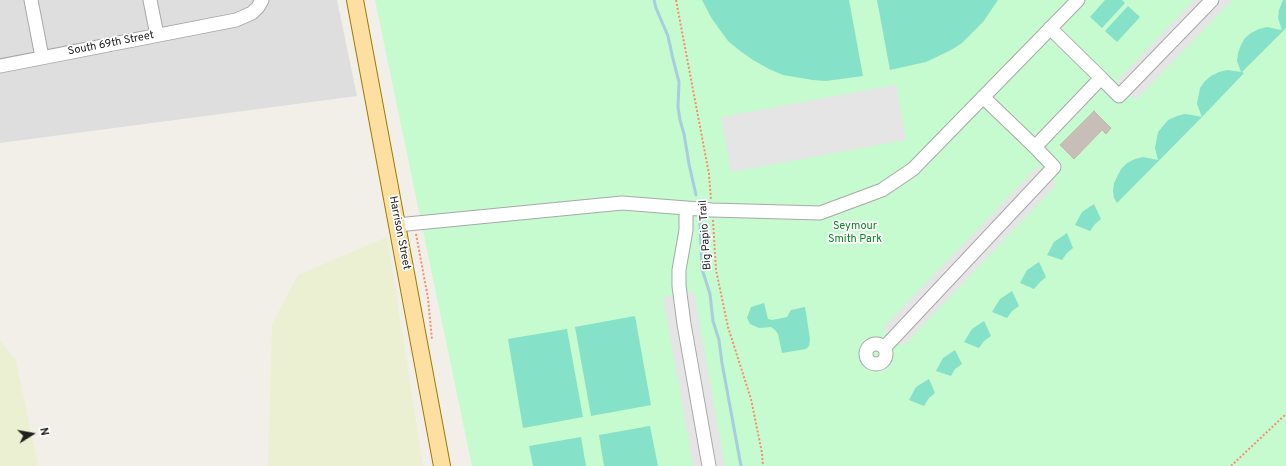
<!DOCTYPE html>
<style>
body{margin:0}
#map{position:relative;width:1286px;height:466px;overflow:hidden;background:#f1efe8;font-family:Overpass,sans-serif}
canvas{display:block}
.north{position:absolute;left:12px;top:414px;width:40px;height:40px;-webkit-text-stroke:3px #fff;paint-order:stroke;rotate:79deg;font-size:11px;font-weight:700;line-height:16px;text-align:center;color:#212121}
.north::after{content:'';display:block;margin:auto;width:14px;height:18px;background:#212121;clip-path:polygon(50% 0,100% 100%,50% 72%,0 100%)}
</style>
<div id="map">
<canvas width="1286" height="466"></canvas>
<div class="north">N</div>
</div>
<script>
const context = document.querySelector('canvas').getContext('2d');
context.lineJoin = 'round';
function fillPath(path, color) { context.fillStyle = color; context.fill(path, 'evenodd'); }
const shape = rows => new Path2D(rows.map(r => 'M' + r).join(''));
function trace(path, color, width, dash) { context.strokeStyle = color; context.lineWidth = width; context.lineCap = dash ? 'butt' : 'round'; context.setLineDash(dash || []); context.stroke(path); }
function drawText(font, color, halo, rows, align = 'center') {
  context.font = font + ' Overpass,sans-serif'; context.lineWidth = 3.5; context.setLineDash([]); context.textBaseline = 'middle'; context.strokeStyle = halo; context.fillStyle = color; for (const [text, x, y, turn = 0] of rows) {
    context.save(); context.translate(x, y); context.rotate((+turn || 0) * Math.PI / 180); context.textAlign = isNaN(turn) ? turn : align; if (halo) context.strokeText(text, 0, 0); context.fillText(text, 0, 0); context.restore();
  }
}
fillPath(shape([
 [0,0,337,0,357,96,0,143]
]), '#dfdede');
fillPath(shape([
 [387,237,423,466,268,466,272,324,298,275],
 [0,341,16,360,38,466,0,466]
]), '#ebf0d3');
fillPath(shape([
 [375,0,1286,0,1286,466,472,466]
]), '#c5fbcf');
fillPath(shape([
 [702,0,849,0,863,76,826,81,813,80,783,75,769,69,753,60,739,50,728,41,712,19],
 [877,0,998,0,983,22,962,43,951,50,926,62,890,70],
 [1105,0,1122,0,1125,3,1102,28,1090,17],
 [1283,0,1286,0,1286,28,1242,72,1244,73,1202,117,1197,104,1200,88,1205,81,1211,76,1219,72,1227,70,1241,72,1237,61,1238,53,1241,45,1245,38,1251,33,1259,29,1267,27,1282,30,1278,18,1279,10],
 [1128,6,1140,17,1117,42,1105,31],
 [1185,114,1192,115,1202,117,1117,203,1114,198,1113,191,1114,183,1121,169,1127,163,1135,159,1143,157,1158,160,1155,148,1158,132,1168,120,1177,116],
 [1094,204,1101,219,1095,224,1090,231,1075,225,1082,212],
 [1067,233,1073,248,1067,253,1062,260,1047,255,1054,242],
 [1039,262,1046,277,1040,282,1034,289,1020,283,1027,270],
 [1012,291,1019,306,1012,311,1007,318,992,312,1000,299],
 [764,303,768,319,772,320,787,317,791,310,805,307,810,339,809,346,806,349,782,353,778,334,775,330,771,327,759,328,750,324,747,318,751,307],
 [635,316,651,405,591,416,575,327],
 [984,321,991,336,984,341,979,348,964,342,972,329],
 [567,329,583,417,523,428,508,339],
 [955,350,962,364,955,369,951,376,936,371,943,358],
 [929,379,935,393,929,398,924,406,909,400,916,387],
 [650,426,658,466,604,466,599,435],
 [581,437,586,466,533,466,529,446]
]), '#85e1c7');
fillPath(shape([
 [1194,0,1232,0,1136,100,1117,81],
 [896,85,906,140,731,172,721,117],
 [1038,166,1057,184,903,346,883,328],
 [694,292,725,466,693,466,663,297]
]), '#e5e5e5');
trace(shape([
 [654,0,656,8,668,36,673,59,679,82,678,107,680,120,684,134,689,164,696,195],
 [700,224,702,269,710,294,713,321,719,340,722,363,741,466]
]), '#a8cddf', 3);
const building = shape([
 [1094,111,1111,128,1106,134,1102,130,1074,159,1060,145,1094,111]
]);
fillPath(building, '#c7bfb7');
trace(building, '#c4b8aa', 1);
const minor = shape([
 [31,0,42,57],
 [150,0,157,35],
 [0,66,236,20,252,13,258,7,262,0],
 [1101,78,1119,96,1212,0],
 [983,97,1035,147,1101,78,1050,28],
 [686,208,686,230,679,270,679,286,684,324,709,466],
 [397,225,622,203,712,210,820,213,882,190,913,169,1078,0],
 '866 354a10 10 0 1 1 20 0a10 10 0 1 1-20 0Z',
 [884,348,1054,167,1035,147]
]);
const major = shape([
 [355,0,442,466]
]);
trace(minor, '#a8a8a8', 15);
trace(major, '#9e7a00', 18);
trace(shape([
 [676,0,709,174,711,200],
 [713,220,716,270,728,327,751,399,762,453,763,466],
 [416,234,428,298,432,340],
 [1231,466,1286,414]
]), '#fc8b6e', 2, [2, 2]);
trace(minor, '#fff', 13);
trace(major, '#fddfa1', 16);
drawText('11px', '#212121', '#fff', [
 ["South 69th Street",111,44,-11],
 ["Harrison Street",399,233,79],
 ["Big Papio Trail",706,235,-94]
]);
drawText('11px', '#0a8421', '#fff', [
 ["Seymour",855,227],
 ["Smith Park",855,240]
]);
</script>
